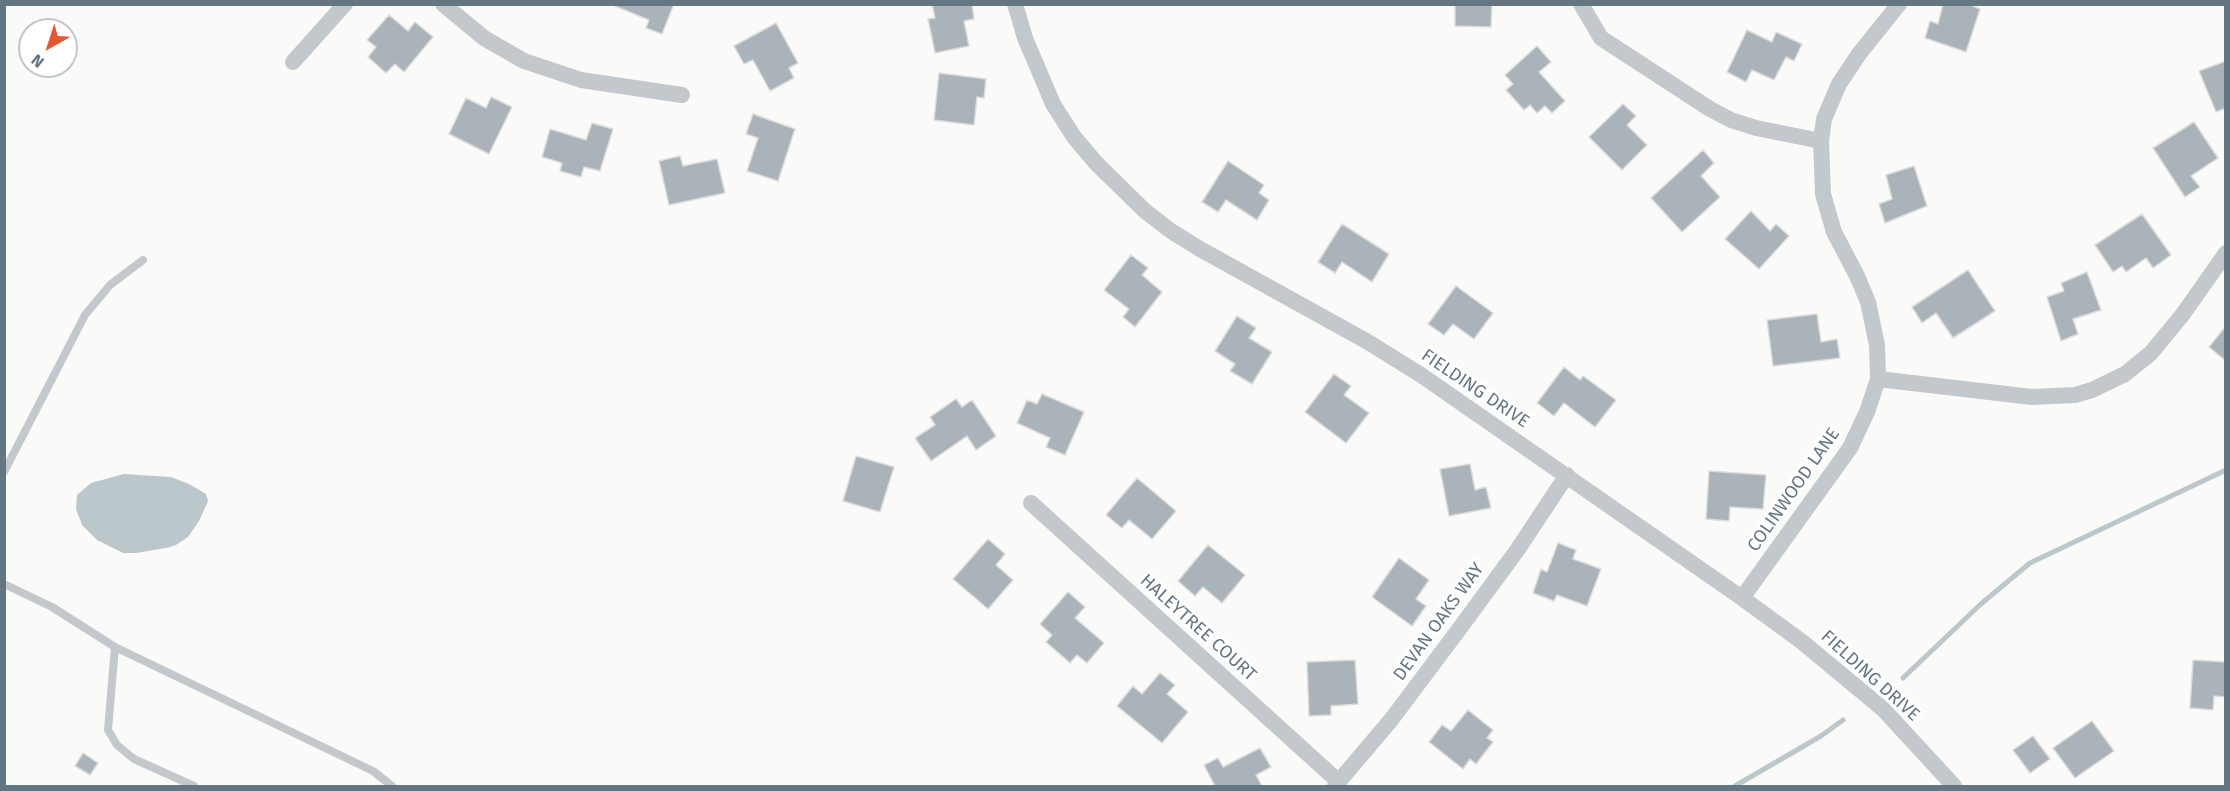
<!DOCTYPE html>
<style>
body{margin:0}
#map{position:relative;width:2230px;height:791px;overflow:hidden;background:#fafaf8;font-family:"Fira Sans",sans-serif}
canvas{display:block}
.frame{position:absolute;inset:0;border:6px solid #657683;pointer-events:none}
.north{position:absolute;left:18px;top:18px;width:60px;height:60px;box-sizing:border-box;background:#fff;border:2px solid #c1c8cd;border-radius:50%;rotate:219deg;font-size:16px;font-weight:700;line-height:24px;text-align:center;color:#657683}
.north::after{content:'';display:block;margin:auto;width:21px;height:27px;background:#e4572e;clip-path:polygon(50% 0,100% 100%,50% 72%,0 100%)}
</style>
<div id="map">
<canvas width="2230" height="791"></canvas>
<div class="frame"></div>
<div class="north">N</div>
</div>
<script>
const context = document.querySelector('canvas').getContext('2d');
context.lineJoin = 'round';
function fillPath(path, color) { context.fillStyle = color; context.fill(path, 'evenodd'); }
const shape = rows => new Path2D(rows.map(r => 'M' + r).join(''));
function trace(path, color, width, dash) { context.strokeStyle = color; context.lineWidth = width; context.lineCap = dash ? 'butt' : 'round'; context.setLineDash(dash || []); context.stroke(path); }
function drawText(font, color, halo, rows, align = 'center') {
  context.font = font + ' "Fira Sans",sans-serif'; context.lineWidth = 6; context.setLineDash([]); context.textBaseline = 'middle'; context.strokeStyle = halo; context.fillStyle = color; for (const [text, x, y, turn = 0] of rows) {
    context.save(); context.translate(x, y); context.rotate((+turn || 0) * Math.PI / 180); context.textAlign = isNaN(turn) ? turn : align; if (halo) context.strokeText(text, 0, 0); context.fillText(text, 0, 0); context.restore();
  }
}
fillPath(shape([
 [124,474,171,477,189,484,206,494,208,501,199,521,188,537,176,545,166,548,136,553,123,553,97,540,82,525,76,509,77,495,91,483]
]), '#bbc7cb');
trace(shape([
 [1903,678,1982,603,2030,563,2226,470],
 [1735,786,1821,736,1843,720]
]), '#bbc7cb', 5);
const building = shape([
 [610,4,674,4,662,34,646,28,649,20,610,4],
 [932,4,972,4,974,19,964,21,969,46,935,53,928,19,935,18,932,4],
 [1455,4,1492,4,1491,27,1455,26,1455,4],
 [1943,4,1968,4,1980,9,1966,52,1925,38,1930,21,1938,24,1943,4],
 [389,15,408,31,415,22,433,37,404,72,395,64,386,73,368,57,376,47,367,40,389,15],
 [776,23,798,63,789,68,794,78,770,91,753,60,744,64,734,46,776,23],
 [1747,30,1772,42,1776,32,1802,44,1794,61,1786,57,1774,80,1752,70,1746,82,1727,72,1747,30],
 [1537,46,1551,62,1539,72,1565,101,1552,113,1545,106,1537,113,1530,105,1524,110,1506,90,1513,84,1505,75,1537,46],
 [2226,61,2226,108,2216,112,2199,71,2226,61],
 [939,73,986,79,984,98,977,97,974,125,934,120,939,73],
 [491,97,512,107,489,154,449,134,466,98,486,108,491,97],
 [1623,104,1636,116,1627,125,1647,145,1622,170,1589,137,1623,104],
 [753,114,795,129,778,181,747,171,758,138,746,134,753,114],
 [2194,122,2218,158,2191,176,2200,187,2185,197,2153,148,2194,122],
 [592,123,613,129,600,171,584,167,581,177,560,171,562,163,542,157,550,129,586,140,592,123],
 [1703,150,1714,163,1701,176,1720,197,1682,232,1651,198,1703,150],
 [680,156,683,166,717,159,725,193,669,205,659,161,680,156],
 [1228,161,1264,185,1259,193,1269,200,1257,220,1226,200,1218,212,1202,202,1228,161],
 [1914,166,1927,206,1885,223,1879,204,1892,199,1886,175,1914,166],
 [1751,211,1770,231,1776,224,1789,236,1759,269,1725,239,1751,211],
 [2142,214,2171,255,2153,268,2146,258,2126,272,2122,266,2113,272,2095,245,2142,214],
 [1342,224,1389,254,1372,282,1342,262,1335,273,1318,262,1342,224],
 [1131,255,1148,268,1142,275,1162,292,1135,327,1123,317,1129,309,1104,290,1131,255],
 [1968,270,1995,311,1953,338,1936,313,1922,323,1912,307,1968,270],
 [2087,272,2101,310,2073,319,2078,334,2061,341,2047,297,2064,291,2061,283,2087,272],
 [1456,286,1493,313,1474,339,1453,324,1444,335,1428,324,1456,286],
 [1817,314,1821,342,1837,339,1840,358,1773,366,1767,320,1817,314],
 [1237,316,1256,328,1249,338,1272,352,1252,384,1230,371,1235,364,1215,351,1237,316],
 [2226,326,2226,361,2209,347,2226,326],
 [1564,367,1580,380,1583,376,1616,400,1595,427,1564,403,1554,416,1537,403,1564,367],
 [1334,374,1351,386,1344,395,1369,413,1346,443,1305,412,1334,374],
 [1042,394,1084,412,1065,455,1046,447,1050,438,1017,423,1027,400,1037,404,1042,394],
 [956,399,962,407,972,400,996,436,976,450,967,436,931,461,915,438,935,425,930,417,956,399],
 [856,456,894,467,880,512,843,501,856,456],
 [1470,464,1475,490,1486,487,1491,508,1449,516,1440,469,1470,464],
 [1709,471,1766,475,1763,509,1730,507,1729,521,1706,519,1709,471],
 [1137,478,1176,511,1152,539,1129,520,1122,528,1106,515,1137,478],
 [988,539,1005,554,996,565,1013,580,988,609,953,579,988,539],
 [1558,543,1576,550,1573,559,1601,569,1587,606,1557,595,1554,601,1533,593,1541,569,1547,572,1558,543],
 [1208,545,1245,575,1222,603,1203,587,1195,596,1178,581,1208,545],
 [1399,558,1429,580,1416,599,1426,606,1412,626,1372,597,1399,558],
 [1068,592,1085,607,1075,618,1104,643,1087,663,1077,655,1070,663,1046,642,1052,635,1040,624,1068,592],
 [1355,660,1358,704,1331,706,1331,715,1309,716,1307,662,1355,660],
 [2193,660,2226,662,2226,697,2214,696,2213,710,2190,708,2193,660],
 [1160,673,1175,685,1167,694,1188,712,1162,743,1117,706,1133,686,1142,694,1160,673],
 [1468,710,1493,730,1487,738,1493,742,1476,764,1470,759,1463,769,1429,742,1442,725,1451,731,1468,710],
 [2092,721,2114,751,2075,778,2053,748,2092,721],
 [2033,736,2050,759,2030,773,2013,750,2033,736],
 [1260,748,1271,767,1256,775,1262,786,1215,786,1204,765,1218,758,1223,767,1260,748],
 [83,753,98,763,90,775,75,766,83,753]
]);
fillPath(building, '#aab3b9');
trace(building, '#dcdcda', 1.5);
trace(shape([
 [4,472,85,315,110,285,143,260],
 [4,584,52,607,115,647,373,771,392,786],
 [115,647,108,730,117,745,134,759,194,786]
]), '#c3c8cc', 8);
trace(shape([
 [443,4,484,38,524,61,581,80,682,95],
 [1015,4,1025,38,1053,104,1074,137,1096,163,1145,211,1171,231,1200,249,1368,342,1421,375,1742,598,1801,641,1883,709,1954,786],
 [1581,4,1601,38,1710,109,1731,120,1756,128,1821,141],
 [293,62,345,4],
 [1878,379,2032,397,2075,395,2092,390,2125,374,2151,353,2183,314,2226,253],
 [1031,503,1339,782],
 [1742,598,1850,448,1867,412,1878,379,1877,345,1868,302,1857,276,1834,232,1823,194,1821,141,1824,119,1839,84,1859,54,1899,4],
 [1335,786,1391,720,1460,628,1518,549,1567,475]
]), '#c3c8cc', 16);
drawText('18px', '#657683', '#fff', [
 ["FIELDING DRIVE",1475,389,34],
 ["COLINWOOD LANE",1794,490,-55],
 ["DEVAN OAKS WAY",1439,622,-54],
 ["HALEYTREE COURT",1198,628,42],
 ["FIELDING DRIVE",1870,676,42]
]);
</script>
